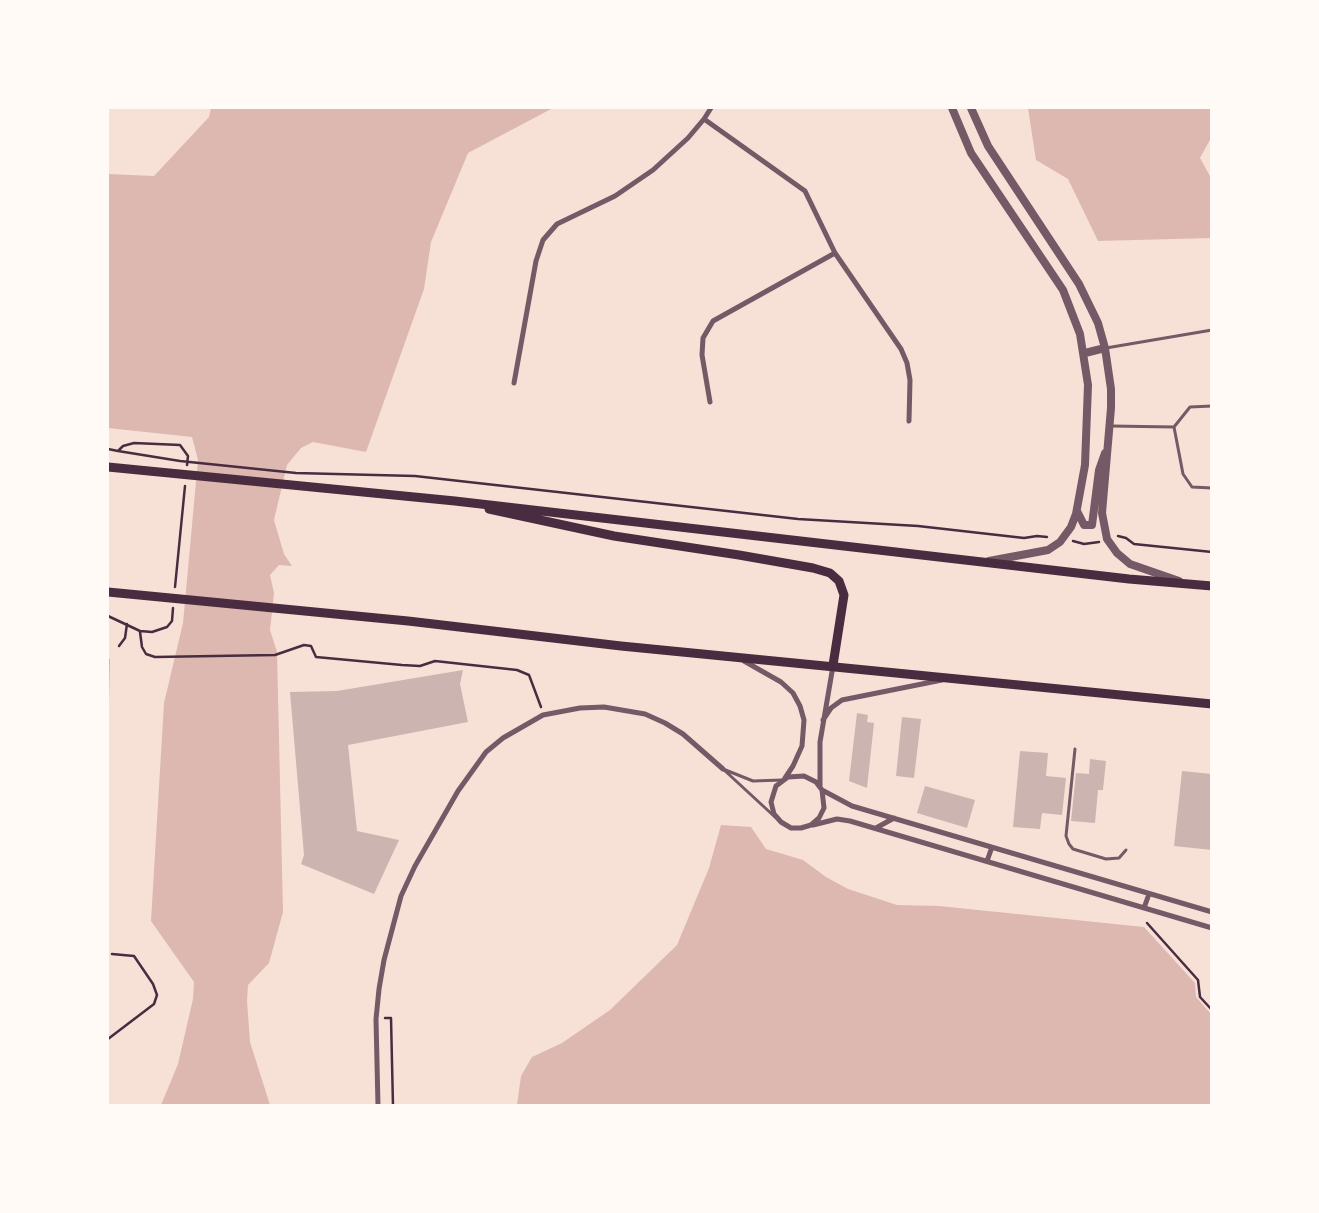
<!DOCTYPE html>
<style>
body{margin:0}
#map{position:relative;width:1319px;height:1213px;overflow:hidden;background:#f7e1d7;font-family:"DejaVu Sans",sans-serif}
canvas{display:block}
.frame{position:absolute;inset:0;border:109px solid #fffaf5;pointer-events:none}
</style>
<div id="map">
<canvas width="1319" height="1213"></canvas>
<div class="frame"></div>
</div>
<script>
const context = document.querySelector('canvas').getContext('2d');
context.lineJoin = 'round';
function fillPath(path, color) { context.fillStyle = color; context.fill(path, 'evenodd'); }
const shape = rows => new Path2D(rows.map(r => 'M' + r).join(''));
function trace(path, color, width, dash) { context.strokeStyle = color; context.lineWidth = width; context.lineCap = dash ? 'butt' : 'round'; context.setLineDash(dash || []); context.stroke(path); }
fillPath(shape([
 [211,108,553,108,468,153,431,242,424,289,366,452,313,442,301,448,287,465,274,520,284,554,292,566,279,565,270,575,274,593,270,630,277,652,283,912,269,963,248,985,247,1001,250,1042,270,1105,161,1105,178,1064,193,999,194,982,151,921,164,703,183,623,198,460,192,437,108,428,108,174,154,176,209,117],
 [1028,108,1211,108,1211,138,1200,158,1211,178,1210,238,1098,241,1068,179,1036,160],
 [721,825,751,827,766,849,803,860,826,877,848,889,897,905,939,906,1144,927,1195,983,1196,997,1211,1014,1211,1105,517,1105,521,1076,532,1057,562,1043,610,1010,677,945,709,868]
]), '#dcb8b0');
fillPath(shape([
 [108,659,110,659,109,699,108,699],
 [463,670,460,684,468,722,348,745,357,831,399,840,374,894,301,864,304,855,290,692,337,691],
 [857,713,868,715,867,722,874,723,867,788,849,781],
 [902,717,921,719,914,778,896,776],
 [1020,751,1048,753,1046,776,1066,778,1062,815,1042,813,1040,829,1013,827],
 [1090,759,1106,761,1103,790,1098,790,1095,823,1071,821,1076,773,1089,774],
 [1182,771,1212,774,1212,850,1174,846],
 [925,786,975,800,967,828,917,813]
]), '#ccb4b1');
trace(shape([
 [108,449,118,451],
 [187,465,188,456,180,445,134,443,123,446,118,451,180,461,296,473,415,476,798,519,918,526,1024,538,1037,536,1047,537],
 [1118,536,1126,538,1134,544,1212,552],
 [1073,541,1084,544,1099,542],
 [175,587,185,486],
 [108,616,140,631,152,632,167,627,172,621,173,608],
 [140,632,142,647,146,654,155,657,275,655,304,645,311,646,316,657,402,665,420,666,435,661,517,670,529,675,541,707],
 [119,646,125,638,127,624],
 [1147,923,1198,980,1200,997,1212,1010],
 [385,1018,391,1018,393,1106],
 [108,1039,154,1004,157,995,153,984,134,956,112,954]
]), '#4a2c40', 2.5);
trace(shape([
 [1106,348,1212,330],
 [1212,406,1190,407,1174,427,1183,474,1192,487,1212,488],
 [1111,426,1174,427],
 [1075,749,1066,836,1069,844,1073,849,1106,859,1119,858,1126,850],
 [775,817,723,769,753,781,782,780],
 [1212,980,1212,989]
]), '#755966', 3);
trace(shape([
 [704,119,805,191,835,253,901,349,907,363,910,380,909,421],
 [514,383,536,261,543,240,557,224,615,196,653,170,688,138,704,119,711,108],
 [710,402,702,355,703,338,713,321,835,253],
 [744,661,781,682,793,693,800,706,804,720,802,746,793,766,785,778],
 [823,720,831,708,842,700,942,680],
 [820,786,820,742,833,666],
 [822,790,824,808,819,818,811,825,801,828,791,828,781,822,774,814,771,802,776,786,788,777,804,776,816,782,822,790,852,806,1212,912],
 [813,825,837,819,850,821,1212,928],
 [876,828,894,818],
 [987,861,992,847],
 [1144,908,1149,894],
 [378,1106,376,1019,379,989,384,960,401,896,415,866,458,791,486,752,503,738,543,715,580,708,604,707,645,714,665,723,683,734,723,769]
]), '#755966', 5);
trace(shape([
 [952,108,971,153,1063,290,1080,334,1088,385,1085,465,1076,514,1071,527,1060,542,1048,550,989,561],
 [971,108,988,146,1079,284,1098,323,1105,348,1111,389,1111,408,1102,513,1107,539,1117,553,1130,564,1179,581],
 [1085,353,1105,348],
 [1077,511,1084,525,1092,525,1099,470,1105,453]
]), '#755966', 8);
trace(shape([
 [108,467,455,501,1129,579,1212,586],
 [489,509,614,536,739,555,813,568,830,573,839,581,844,595,833,665],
 [108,592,408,621,621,646,1212,704]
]), '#4a2c40', 9);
</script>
